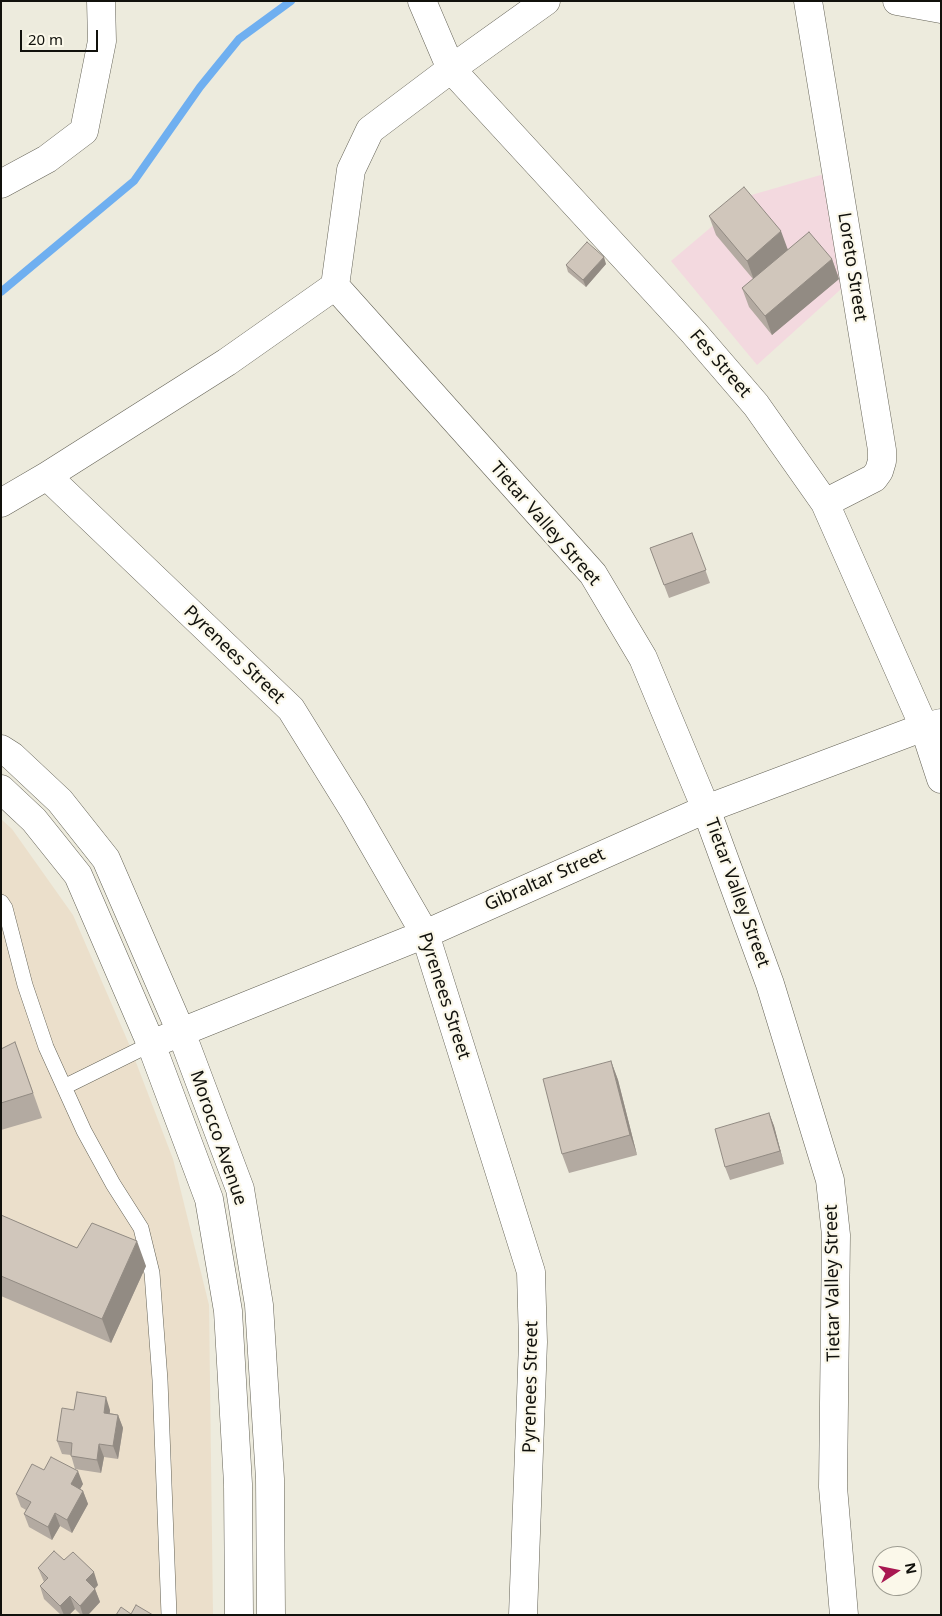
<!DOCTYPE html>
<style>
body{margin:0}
#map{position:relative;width:942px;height:1616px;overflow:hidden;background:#edebdd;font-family:"Noto Sans",sans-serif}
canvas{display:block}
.frame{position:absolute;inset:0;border:2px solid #11110c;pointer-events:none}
.north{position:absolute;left:872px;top:1546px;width:50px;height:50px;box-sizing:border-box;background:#fbf8ea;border:1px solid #9d9c91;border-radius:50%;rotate:79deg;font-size:14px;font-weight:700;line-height:20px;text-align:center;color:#11110c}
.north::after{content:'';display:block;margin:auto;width:18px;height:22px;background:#a81751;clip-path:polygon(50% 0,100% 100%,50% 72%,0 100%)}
.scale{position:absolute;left:20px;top:30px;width:78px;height:22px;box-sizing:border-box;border:2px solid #11110c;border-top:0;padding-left:6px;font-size:15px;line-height:18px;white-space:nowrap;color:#11110c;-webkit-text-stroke:4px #fbf8ea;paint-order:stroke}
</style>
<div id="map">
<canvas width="942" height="1616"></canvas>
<div class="frame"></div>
<div class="north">N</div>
<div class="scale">20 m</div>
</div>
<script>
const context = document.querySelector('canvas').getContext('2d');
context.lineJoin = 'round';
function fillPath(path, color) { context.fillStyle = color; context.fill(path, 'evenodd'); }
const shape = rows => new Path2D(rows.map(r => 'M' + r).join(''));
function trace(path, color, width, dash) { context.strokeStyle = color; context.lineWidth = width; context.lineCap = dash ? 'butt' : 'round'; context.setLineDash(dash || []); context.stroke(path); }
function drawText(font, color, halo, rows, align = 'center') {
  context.font = font + ' "Noto Sans",sans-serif'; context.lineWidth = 4.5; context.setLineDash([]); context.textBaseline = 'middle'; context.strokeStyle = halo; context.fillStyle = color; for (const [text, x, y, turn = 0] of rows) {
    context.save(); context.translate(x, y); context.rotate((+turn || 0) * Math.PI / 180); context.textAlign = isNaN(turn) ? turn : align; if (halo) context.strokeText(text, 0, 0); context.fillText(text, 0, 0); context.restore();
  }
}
fillPath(shape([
 [1,819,12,829,73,915,129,1044,173,1159,209,1305,213,1615,1,1615]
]), '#ebdfcb');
fillPath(shape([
 [831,172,850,281,757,365,671,261,748,196]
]), '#f3d9df');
trace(shape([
 [1,292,134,181,200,87,239,39,291,1]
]), '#6faff0', 8);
const service = shape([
 [1,902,5,908,25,985,46,1047,84,1131,113,1184,141,1228,152,1273,160,1380,169,1615],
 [64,1087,151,1044]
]);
const minor = shape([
 [422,1,451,69,694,333,756,405,825,503,924,727,941,779],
 [808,1,882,450,882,461,879,471,874,478,825,503],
 [897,1,941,9],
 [1,184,47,159,84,131,102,41,101,1],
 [335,286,593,574,643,658,706,809,770,984,830,1180,836,1235,833,1487,844,1615],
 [47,476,291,709,353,809,425,934,531,1272,533,1342,523,1615],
 [1,503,47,476,227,362,335,286,351,170,370,130,451,69,546,1],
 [1,749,12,756,60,801,106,859,181,1032,240,1189,259,1305,270,1479,271,1615],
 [1,789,34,820,78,875,151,1044,209,1199,228,1311,238,1484,239,1615],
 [164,1039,425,934,706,809,924,727,941,723]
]);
trace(service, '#646256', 16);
trace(minor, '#646256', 29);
trace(service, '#fff', 15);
trace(minor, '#fff', 28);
fillPath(shape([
 [709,216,788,249,832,259,839,279,772,335,749,307,742,288,753,279,716,235],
 [606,264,586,287,568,272,566,265],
 [692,533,710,583,669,598,650,548],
 [1,1049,24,1067,42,1118,1,1130],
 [611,1061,618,1080,637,1155,569,1173,562,1154],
 [769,1113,774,1126,784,1164,730,1180,725,1167],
 [1,1215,77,1248,146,1266,111,1343,1,1296],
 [74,1410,110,1410,110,1413,118,1415,123,1428,118,1459,104,1457,101,1473,75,1469,71,1455,62,1454,57,1441],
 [44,1470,83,1484,80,1489,83,1491,88,1504,72,1533,60,1526,52,1540,29,1527,24,1514,26,1510,21,1507,16,1494],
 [64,1560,98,1585,95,1589,100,1602,88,1615,81,1615,75,1609,69,1615,61,1615,44,1599,40,1586,44,1582,38,1568]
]), '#b3aaa1');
fillPath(shape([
 [781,231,788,250,754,280,747,261],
 [604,257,606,264,586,287,583,280],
 [832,259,839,279,772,335,765,316],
 [611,1061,618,1080,637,1155,630,1135],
 [769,1113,774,1126,784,1164,780,1151],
 [137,1241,146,1266,111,1343,102,1319],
 [106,1397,110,1410,108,1426,104,1413],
 [118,1415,123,1428,118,1459,113,1446],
 [99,1444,104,1457,101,1473,97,1460],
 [78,1471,83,1484,75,1498,71,1484],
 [83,1491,88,1504,72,1533,67,1520],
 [55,1513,60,1526,52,1540,48,1527],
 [94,1572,98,1585,90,1593,86,1580],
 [95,1589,100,1602,88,1615,83,1615,80,1606],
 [70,1596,75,1609,69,1615,64,1615,60,1606]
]), '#928b83');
const building = shape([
 [744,187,781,231,747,261,709,216,744,187],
 [809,232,832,259,765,316,742,288,809,232],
 [587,242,604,257,583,280,566,265,587,242],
 [692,533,706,570,664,585,650,548,692,533],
 [15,1042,33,1093,1,1103,1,1049,15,1042],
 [611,1061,630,1135,562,1154,543,1079,611,1061],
 [769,1113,780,1151,725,1167,715,1129,769,1113],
 [1,1215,77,1248,92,1223,137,1241,102,1319,1,1276,1,1215],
 [77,1392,106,1397,104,1413,118,1415,113,1446,99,1444,97,1460,71,1456,72,1443,57,1441,62,1408,74,1410,77,1392],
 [51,1457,78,1471,71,1484,83,1491,67,1520,55,1513,48,1527,24,1514,31,1502,16,1494,32,1464,44,1470,51,1457],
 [54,1551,64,1560,73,1552,94,1572,86,1580,95,1589,80,1606,70,1596,60,1606,40,1586,48,1578,38,1568,54,1551],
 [136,1605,153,1615,116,1615,121,1607,131,1614,136,1605]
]);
fillPath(building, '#d0c6bb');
trace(building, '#928b83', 1);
drawText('18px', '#11110c', '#fbf8ea', [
 ["Loreto Street",852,267,81],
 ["Fes Street",720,364,49],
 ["Tietar Valley Street",545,524,49],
 ["Pyrenees Street",234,655,44],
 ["Gibraltar Street",545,880,-24],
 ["Tietar Valley Street",737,893,70],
 ["Pyrenees Street",444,996,72],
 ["Morocco Avenue",218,1138,71],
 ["Tietar Valley Street",833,1283,-91],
 ["Pyrenees Street",531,1387,-89]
]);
</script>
